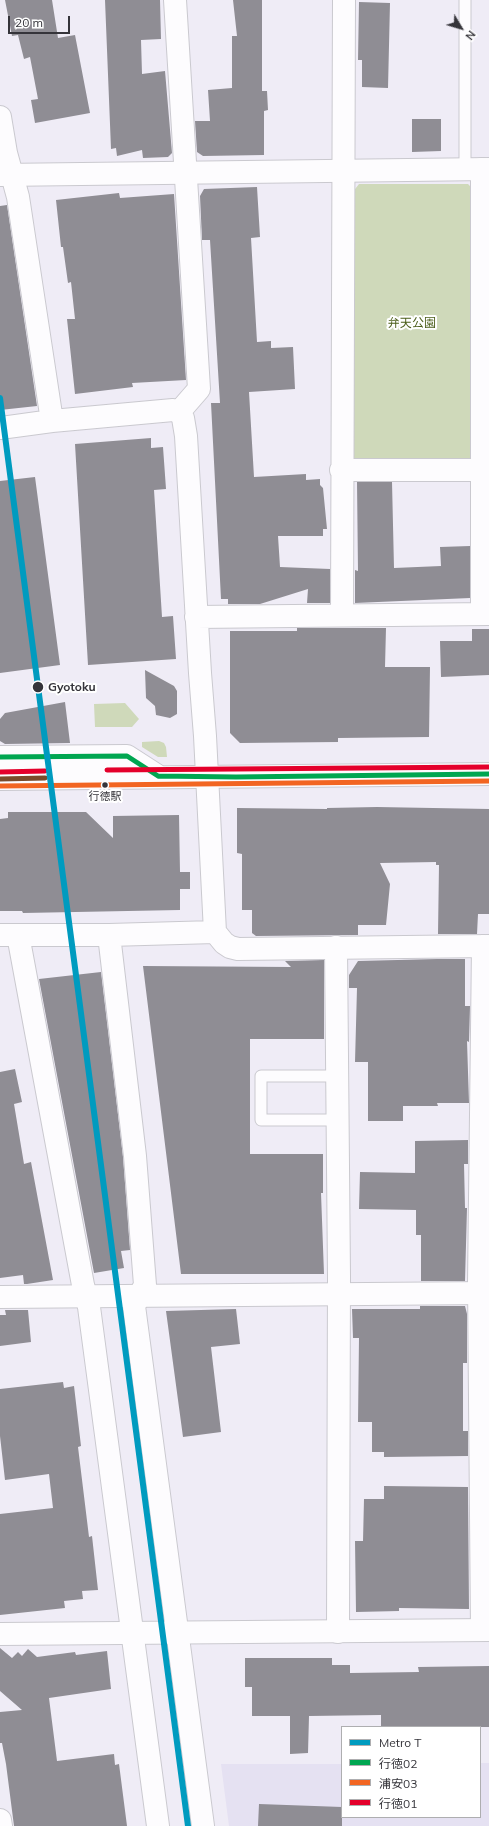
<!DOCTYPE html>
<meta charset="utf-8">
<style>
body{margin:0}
#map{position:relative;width:489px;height:1826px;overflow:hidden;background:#efecf6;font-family:Mulish,"Noto Sans JP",sans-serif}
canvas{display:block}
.legend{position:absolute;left:341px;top:1726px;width:140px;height:92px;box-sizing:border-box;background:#fff;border:1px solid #aeaeb0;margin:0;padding:5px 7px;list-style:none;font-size:12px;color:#35343a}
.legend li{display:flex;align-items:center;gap:8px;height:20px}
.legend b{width:20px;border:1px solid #aeaeb0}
.north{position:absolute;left:441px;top:8px;width:40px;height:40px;-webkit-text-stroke:3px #fff;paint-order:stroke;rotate:128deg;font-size:11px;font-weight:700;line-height:16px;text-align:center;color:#35343a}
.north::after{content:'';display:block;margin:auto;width:14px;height:18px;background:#35343a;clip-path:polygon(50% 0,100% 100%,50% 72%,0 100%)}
.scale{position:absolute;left:8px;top:16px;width:62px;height:18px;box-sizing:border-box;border:2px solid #35343a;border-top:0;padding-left:5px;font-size:12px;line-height:14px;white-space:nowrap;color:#35343a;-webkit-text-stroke:3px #fff;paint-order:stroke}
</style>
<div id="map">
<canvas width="489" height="1826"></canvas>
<ul class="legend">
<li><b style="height:5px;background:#009bbf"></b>Metro T</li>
<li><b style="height:5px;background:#00a651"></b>行徳02</li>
<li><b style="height:5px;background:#f26522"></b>浦安03</li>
<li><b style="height:5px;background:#e4002b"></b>行徳01</li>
</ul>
<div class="north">N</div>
<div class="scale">20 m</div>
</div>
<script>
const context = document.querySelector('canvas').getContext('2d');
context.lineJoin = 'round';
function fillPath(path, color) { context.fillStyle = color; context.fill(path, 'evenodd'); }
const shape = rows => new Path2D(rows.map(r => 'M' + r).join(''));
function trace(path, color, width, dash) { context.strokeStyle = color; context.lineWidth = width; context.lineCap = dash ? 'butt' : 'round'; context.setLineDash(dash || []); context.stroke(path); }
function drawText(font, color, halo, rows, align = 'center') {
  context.font = font + ' Mulish,"Noto Sans JP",sans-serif'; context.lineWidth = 4; context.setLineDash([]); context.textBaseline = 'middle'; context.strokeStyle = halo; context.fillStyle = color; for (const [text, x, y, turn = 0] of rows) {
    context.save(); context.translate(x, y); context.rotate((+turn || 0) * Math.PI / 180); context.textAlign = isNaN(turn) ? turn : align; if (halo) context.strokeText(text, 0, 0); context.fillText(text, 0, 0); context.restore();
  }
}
fillPath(shape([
 [480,1763,489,1763,489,1826,229,1826,221,1764,342,1764,342,1817,480,1817]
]), '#e5e1f2');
fillPath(shape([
 [359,184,468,184,474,190,473,455,466,462,357,462,349,453,352,193],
 [125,703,139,719,132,727,95,727,94,704],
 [159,741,164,743,166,747,167,757,158,757,142,747,142,742]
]), '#cfd9ba');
fillPath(shape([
 [5,0,52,0,58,38,75,35,90,113,35,123,31,100,38,99,30,57,24,59,18,35,12,36],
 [105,0,160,0,161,39,141,40,142,74,165,71,172,153,168,157,143,158,142,150,117,156,116,148,111,149],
 [233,0,262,0,262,91,267,91,268,110,264,111,264,155,203,156,197,152,195,121,210,121,208,90,232,88,232,36,237,36],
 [359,2,390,3,388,88,362,87,362,60,358,60],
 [412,119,441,119,441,151,412,152],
 [257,187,260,237,251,238,257,342,271,341,271,348,293,347,295,389,249,392,254,477,306,474,306,480,320,479,320,485,323,488,327,529,323,529,323,536,278,536,280,567,330,569,330,603,307,603,308,589,260,604,228,604,228,599,221,599,211,403,220,403,210,240,202,240,200,196,204,189],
 [119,193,120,198,174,194,186,380,132,383,133,387,75,394,67,319,75,319,71,282,68,283,63,247,61,247,56,200],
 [7,205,37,406,0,410,0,206],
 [151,438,151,448,163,447,166,489,154,490,162,617,173,616,176,659,88,665,75,444],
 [35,477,60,665,0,673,0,481],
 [357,482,392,482,394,568,441,566,440,547,470,546,470,598,355,603,355,570,358,571],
 [297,628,386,628,385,667,430,667,429,737,338,738,338,742,240,743,230,733,230,631,297,631],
 [472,629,489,629,489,675,441,677,440,641,472,641],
 [145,670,174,686,177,691,177,714,170,718,156,715,155,706,146,698],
 [65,702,70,743,5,744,0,741,0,719,5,713],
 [377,807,489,809,489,914,478,914,477,934,438,934,439,865,436,865,436,862,380,863,390,884,386,925,358,925,358,935,256,936,252,933,252,910,242,910,242,854,237,853,237,808,327,809,327,808],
 [8,812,86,812,113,838,113,816,179,815,180,872,190,872,190,889,180,889,180,910,23,913,22,911,0,911,0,819,8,818],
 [437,959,465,959,465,1006,470,1006,469,1042,467,1041,469,1103,437,1103,438,1106,403,1106,403,1121,368,1121,368,1062,355,1062,357,988,349,988,349,975,358,961],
 [324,960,324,1039,250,1039,250,1154,323,1154,323,1193,321,1193,324,1274,181,1274,143,966,291,967,285,961],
 [101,972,123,1157,130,1250,121,1251,124,1268,94,1273,39,979],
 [15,1069,22,1102,14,1104,24,1164,31,1162,53,1280,27,1284,24,1284,23,1275,0,1278,0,1072],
 [468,1140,468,1164,464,1164,465,1208,467,1208,465,1281,421,1281,421,1235,416,1235,416,1210,359,1209,360,1172,415,1173,415,1141],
 [420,1306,465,1306,467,1314,467,1363,463,1363,463,1431,468,1431,468,1456,384,1457,384,1452,372,1452,372,1422,358,1422,359,1338,353,1338,352,1309,420,1309],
 [236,1309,240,1344,211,1347,221,1432,183,1437,166,1311],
 [5,1310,28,1310,31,1342,0,1346,0,1315,6,1315],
 [63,1382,64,1388,74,1386,81,1446,78,1447,89,1537,92,1536,98,1590,82,1591,83,1599,64,1601,65,1608,0,1615,0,1514,53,1508,49,1474,5,1480,0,1436,0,1389],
 [384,1486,468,1487,469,1609,399,1608,399,1611,356,1612,355,1541,363,1541,364,1499,384,1499],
 [0,1648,12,1658,18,1652,22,1656,28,1649,37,1657,75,1652,76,1655,107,1651,111,1689,49,1698,57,1761,114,1754,115,1765,119,1764,127,1826,14,1826,6,1764,2,1743,0,1743,0,1712,22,1710,0,1691],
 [245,1658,332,1658,332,1665,350,1665,350,1673,419,1672,418,1667,489,1666,489,1727,381,1727,381,1715,309,1716,308,1753,290,1754,290,1716,252,1716,252,1687,245,1687],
 [259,1804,342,1807,342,1826,258,1826]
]), '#8f8d94');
const lane = shape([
 [465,169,465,0],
 [338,1120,261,1120,261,1076,338,1076]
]);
const street = shape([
 [175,0,199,389,179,412],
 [0,117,6,153,18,197,52,421],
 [482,169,482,614],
 [0,428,52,421,173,410,179,412,183,418,186,436,200,673,205,736,215,932,109,935,0,935],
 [341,470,482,470],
 [342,615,344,0],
 [196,617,489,614],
 [215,932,224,943,230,947,238,949,489,946],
 [18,935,83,1285,89,1307,158,1826],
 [109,935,135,1156,145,1285,134,1306,203,1826],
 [336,947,339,1276,338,1632],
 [482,1630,479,1283,483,946],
 [0,1820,1,1826]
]);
const secondary = shape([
 [0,175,489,169],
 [0,757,127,756,158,776],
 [0,779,489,774],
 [0,1297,489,1293],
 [0,1634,489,1630]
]);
trace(lane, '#cac9cf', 13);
trace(street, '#cac9cf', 24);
trace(secondary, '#cac9cf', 24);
trace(lane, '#fdfcfe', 11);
trace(street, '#fdfcfe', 22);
trace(secondary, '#fdfcfe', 22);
trace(shape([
 [0,757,127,756,158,776],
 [158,776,236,777,489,774]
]), '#00a651', 5);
trace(shape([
 [0,786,489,781]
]), '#f26522', 5);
trace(shape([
 [107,770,489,767],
 [0,772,45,771]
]), '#e4002b', 5);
trace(shape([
 [0,779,45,778]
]), '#7a4b2a', 5);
trace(shape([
 [0,398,188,1826]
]), '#009bbf', 6);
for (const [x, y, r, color] of [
 [38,687,6,"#35343a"],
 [105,785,3.5,"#35343a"]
]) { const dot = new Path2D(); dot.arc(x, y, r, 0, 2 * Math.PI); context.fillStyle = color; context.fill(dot); trace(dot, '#fff', 1.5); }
drawText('11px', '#35343a', '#fff', [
 ["行徳駅",105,797]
]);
drawText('12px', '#4c5f1b', '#fff', [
 ["弁天公園",412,323]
]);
drawText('bold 12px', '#35343a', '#fff', [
 ["Gyotoku",48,687]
], 'left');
</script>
